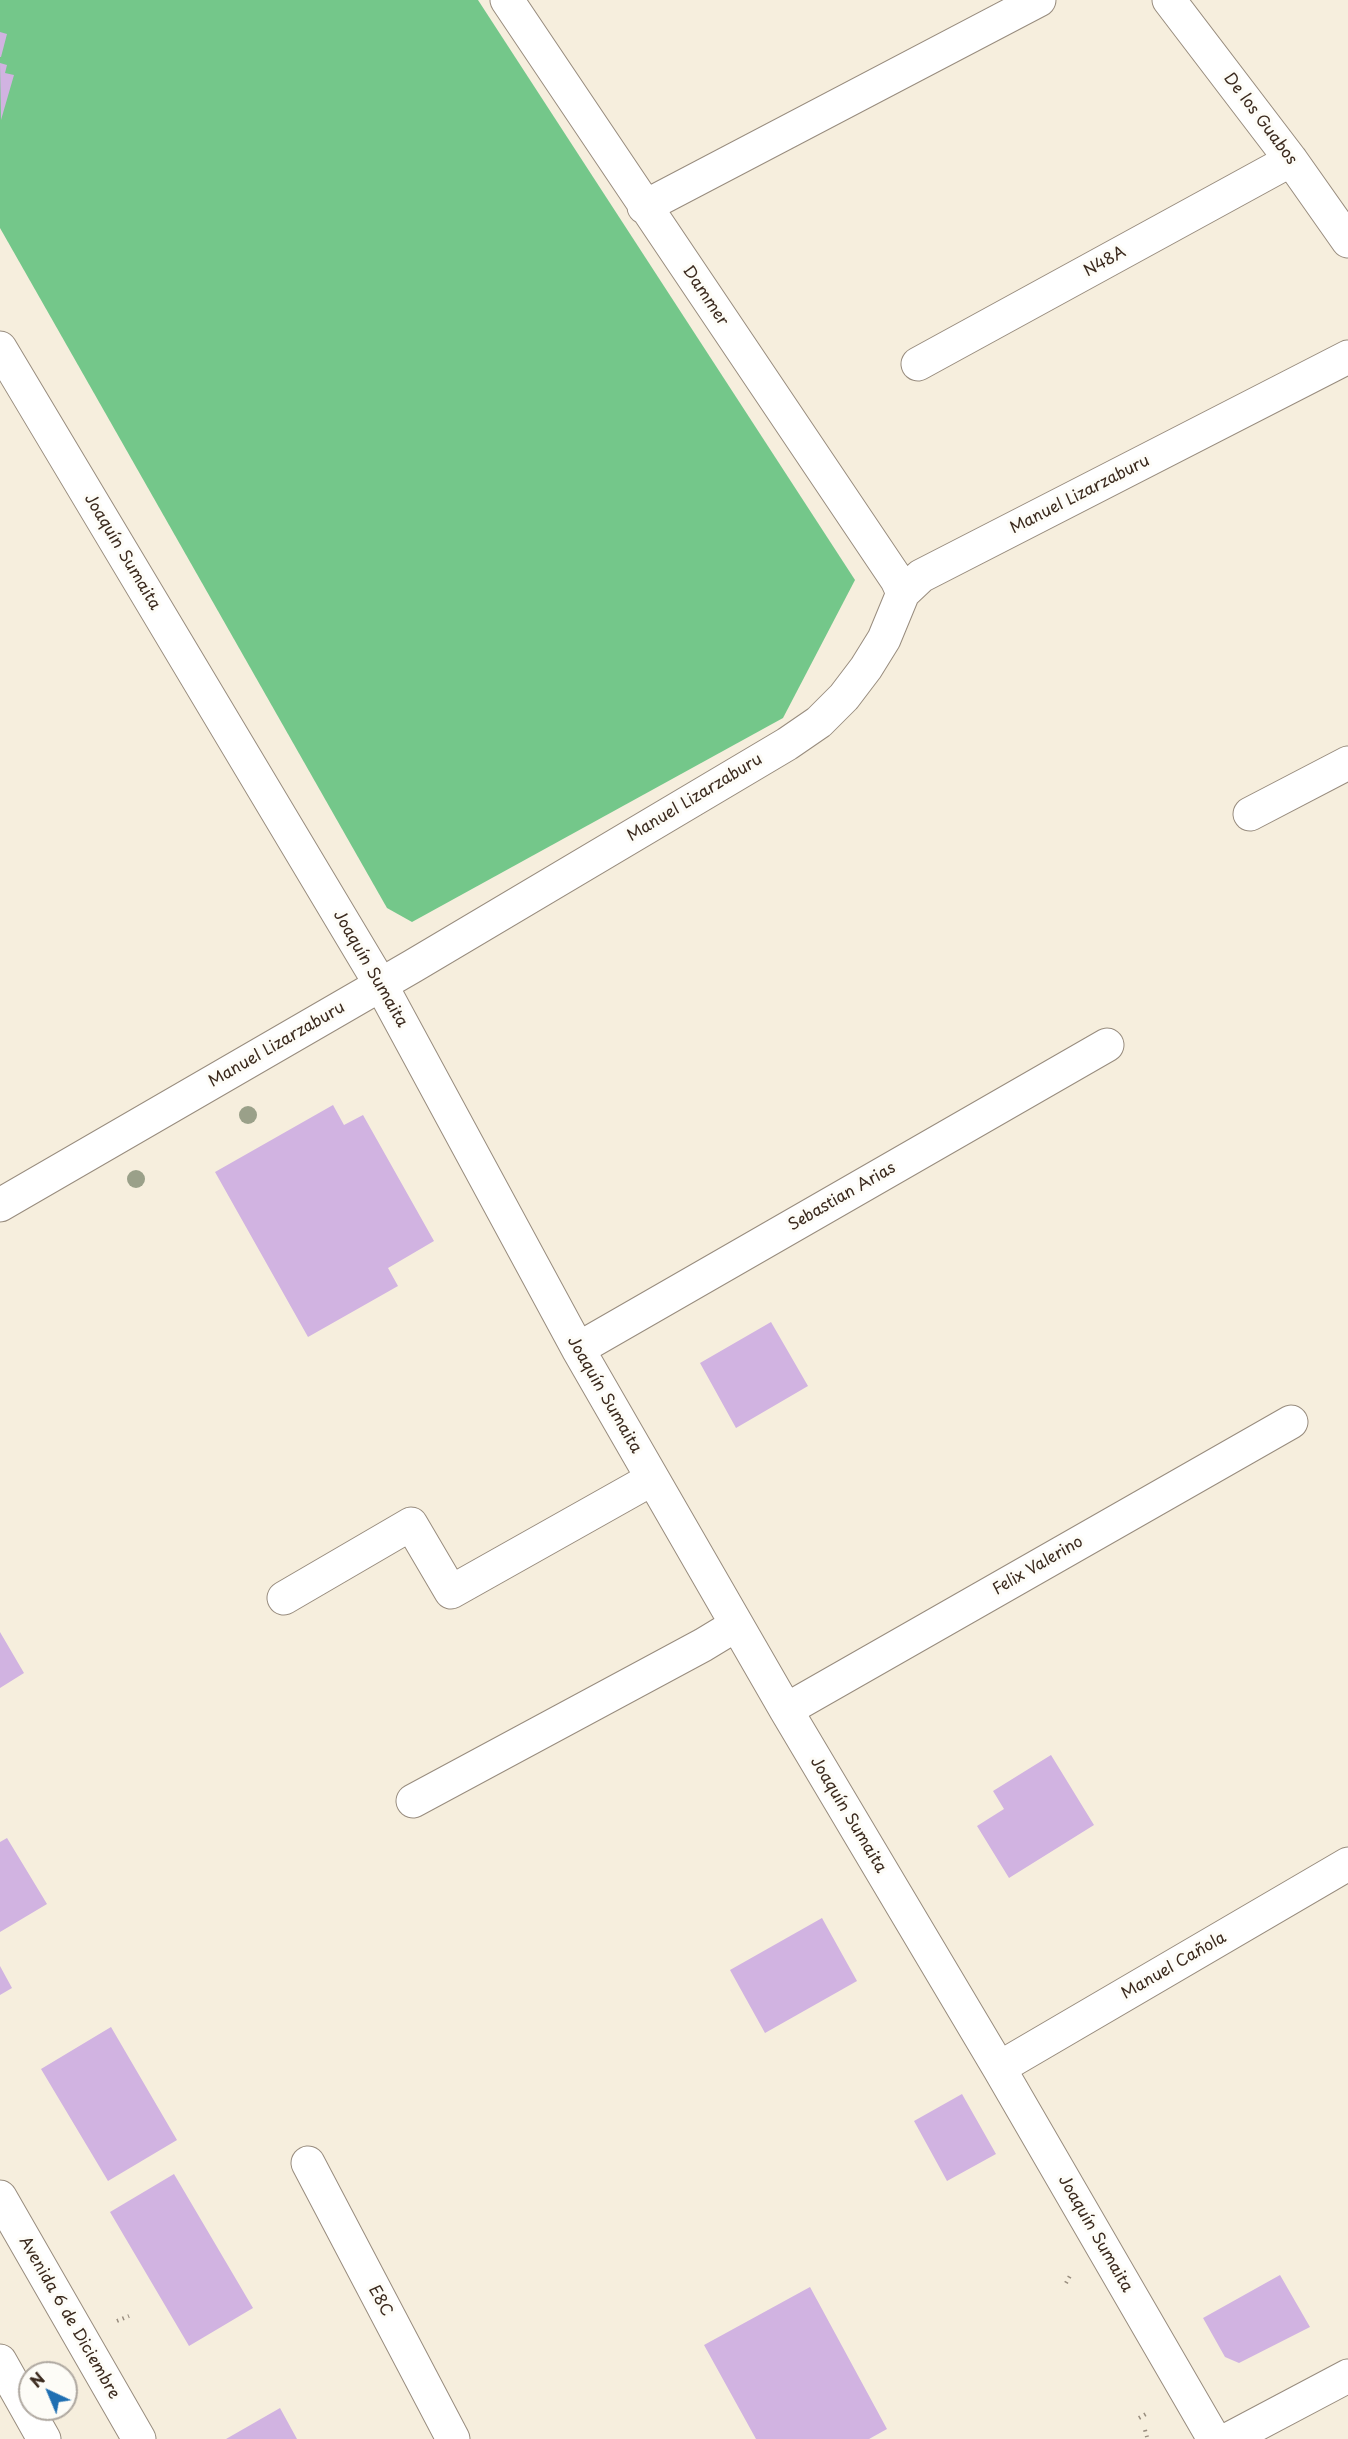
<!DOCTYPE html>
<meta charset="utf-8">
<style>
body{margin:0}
#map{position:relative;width:1348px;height:2439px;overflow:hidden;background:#f6eedd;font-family:"Playpen Sans",sans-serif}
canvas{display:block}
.north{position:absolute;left:18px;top:2361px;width:60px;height:60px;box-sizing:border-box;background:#fdfcf7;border:2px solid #afa8a0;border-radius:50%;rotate:316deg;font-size:16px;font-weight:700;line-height:24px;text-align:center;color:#3b2a1e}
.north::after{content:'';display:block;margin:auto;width:21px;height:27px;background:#1f6fb2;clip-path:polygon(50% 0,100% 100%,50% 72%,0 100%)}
</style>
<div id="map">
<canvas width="1348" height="2439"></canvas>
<div class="north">N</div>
</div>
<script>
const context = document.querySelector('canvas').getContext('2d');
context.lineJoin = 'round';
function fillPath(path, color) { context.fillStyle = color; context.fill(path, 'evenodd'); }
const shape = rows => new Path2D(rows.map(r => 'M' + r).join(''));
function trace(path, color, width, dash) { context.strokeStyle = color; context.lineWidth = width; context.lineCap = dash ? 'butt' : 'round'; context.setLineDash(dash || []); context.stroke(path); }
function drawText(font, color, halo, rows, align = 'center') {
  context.font = font + ' "Playpen Sans",sans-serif'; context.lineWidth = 6; context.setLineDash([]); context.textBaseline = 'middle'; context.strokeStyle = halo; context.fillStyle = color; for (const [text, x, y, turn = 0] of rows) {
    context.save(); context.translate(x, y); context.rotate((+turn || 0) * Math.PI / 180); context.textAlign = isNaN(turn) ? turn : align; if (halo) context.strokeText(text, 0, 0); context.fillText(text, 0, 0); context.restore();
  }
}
fillPath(shape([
 [0,0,478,0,855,580,783,718,412,922,387,908,0,228]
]), '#74c78a');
fillPath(shape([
 [0,32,7,34,1,57,0,57],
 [0,63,7,65,5,73,14,75,1,120],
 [333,1105,344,1125,363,1115,434,1241,388,1268,398,1286,308,1337,215,1172],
 [771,1322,808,1386,736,1428,700,1363],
 [0,1632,24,1673,0,1688],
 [1051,1755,1094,1825,1009,1878,977,1826,1004,1809,993,1791],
 [7,1838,47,1904,0,1932,0,1842],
 [822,1918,857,1981,765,2033,730,1970],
 [0,1966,12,1988,0,1995],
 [111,2027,177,2140,108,2181,41,2069],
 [962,2094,996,2154,947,2181,914,2121],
 [174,2174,253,2308,189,2346,110,2212],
 [1280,2275,1310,2327,1239,2363,1225,2357,1203,2318],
 [810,2287,887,2429,869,2439,756,2439,704,2345],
 [280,2408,297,2439,226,2439]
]), '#d1b3e1');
const minor = shape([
 [507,0,897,580,903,593],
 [1169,0,1291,160,1348,241],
 [644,207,1039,0],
 [0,348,381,985,578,1349,786,1710,999,2068,1214,2439],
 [918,364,1291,160],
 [1250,814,1348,763],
 [0,1205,413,966,787,744,819,722,844,697,866,668,884,639,903,593,921,576,1348,357],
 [578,1349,1107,1045],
 [284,1598,411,1524,451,1592,652,1479],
 [786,1710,1291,1422],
 [413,1801,703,1645,736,1625],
 [999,2068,1348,1864],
 [308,2163,453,2439],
 [1229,2439,1348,2376]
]);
const major = shape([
 [0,2197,139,2439],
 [0,2361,44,2439]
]);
trace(minor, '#988c7e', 35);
trace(major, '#988c7e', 35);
trace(shape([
 [1066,2283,1071,2274],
 [117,2321,129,2316],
 [1139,2418,1146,2414],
 [1145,2430,1147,2437]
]), '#988c7e', 4, [1.5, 4.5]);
trace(minor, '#fff', 33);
trace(major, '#fff', 33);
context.fillStyle = '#9aa089';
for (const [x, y] of [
 [248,1115],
 [136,1179]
]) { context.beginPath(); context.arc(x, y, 9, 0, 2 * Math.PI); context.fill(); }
drawText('16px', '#3b2a1e', '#fdfcf7', [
 ["De los Guabos",1260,119,53],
 ["N48A",1105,262,-29],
 ["Dammer",705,296,56],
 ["Manuel Lizarzaburu",1080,495,-27],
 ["Joaquín Sumaita",122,552,59],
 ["Manuel Lizarzaburu",695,798,-31],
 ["Joaquín Sumaita",370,969,60],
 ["Manuel Lizarzaburu",277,1045,-30],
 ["Sebastian Arias",842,1197,-30],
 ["Joaquín Sumaita",604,1395,60],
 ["Felix Valerino",1038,1566,-30],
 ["Joaquín Sumaita",848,1815,59],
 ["Manuel Cañola",1174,1966,-30],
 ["Joaquín Sumaita",1095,2234,60],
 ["E8C",380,2301,62],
 ["Avenida 6 de Diciembre",69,2318,60]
]);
</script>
